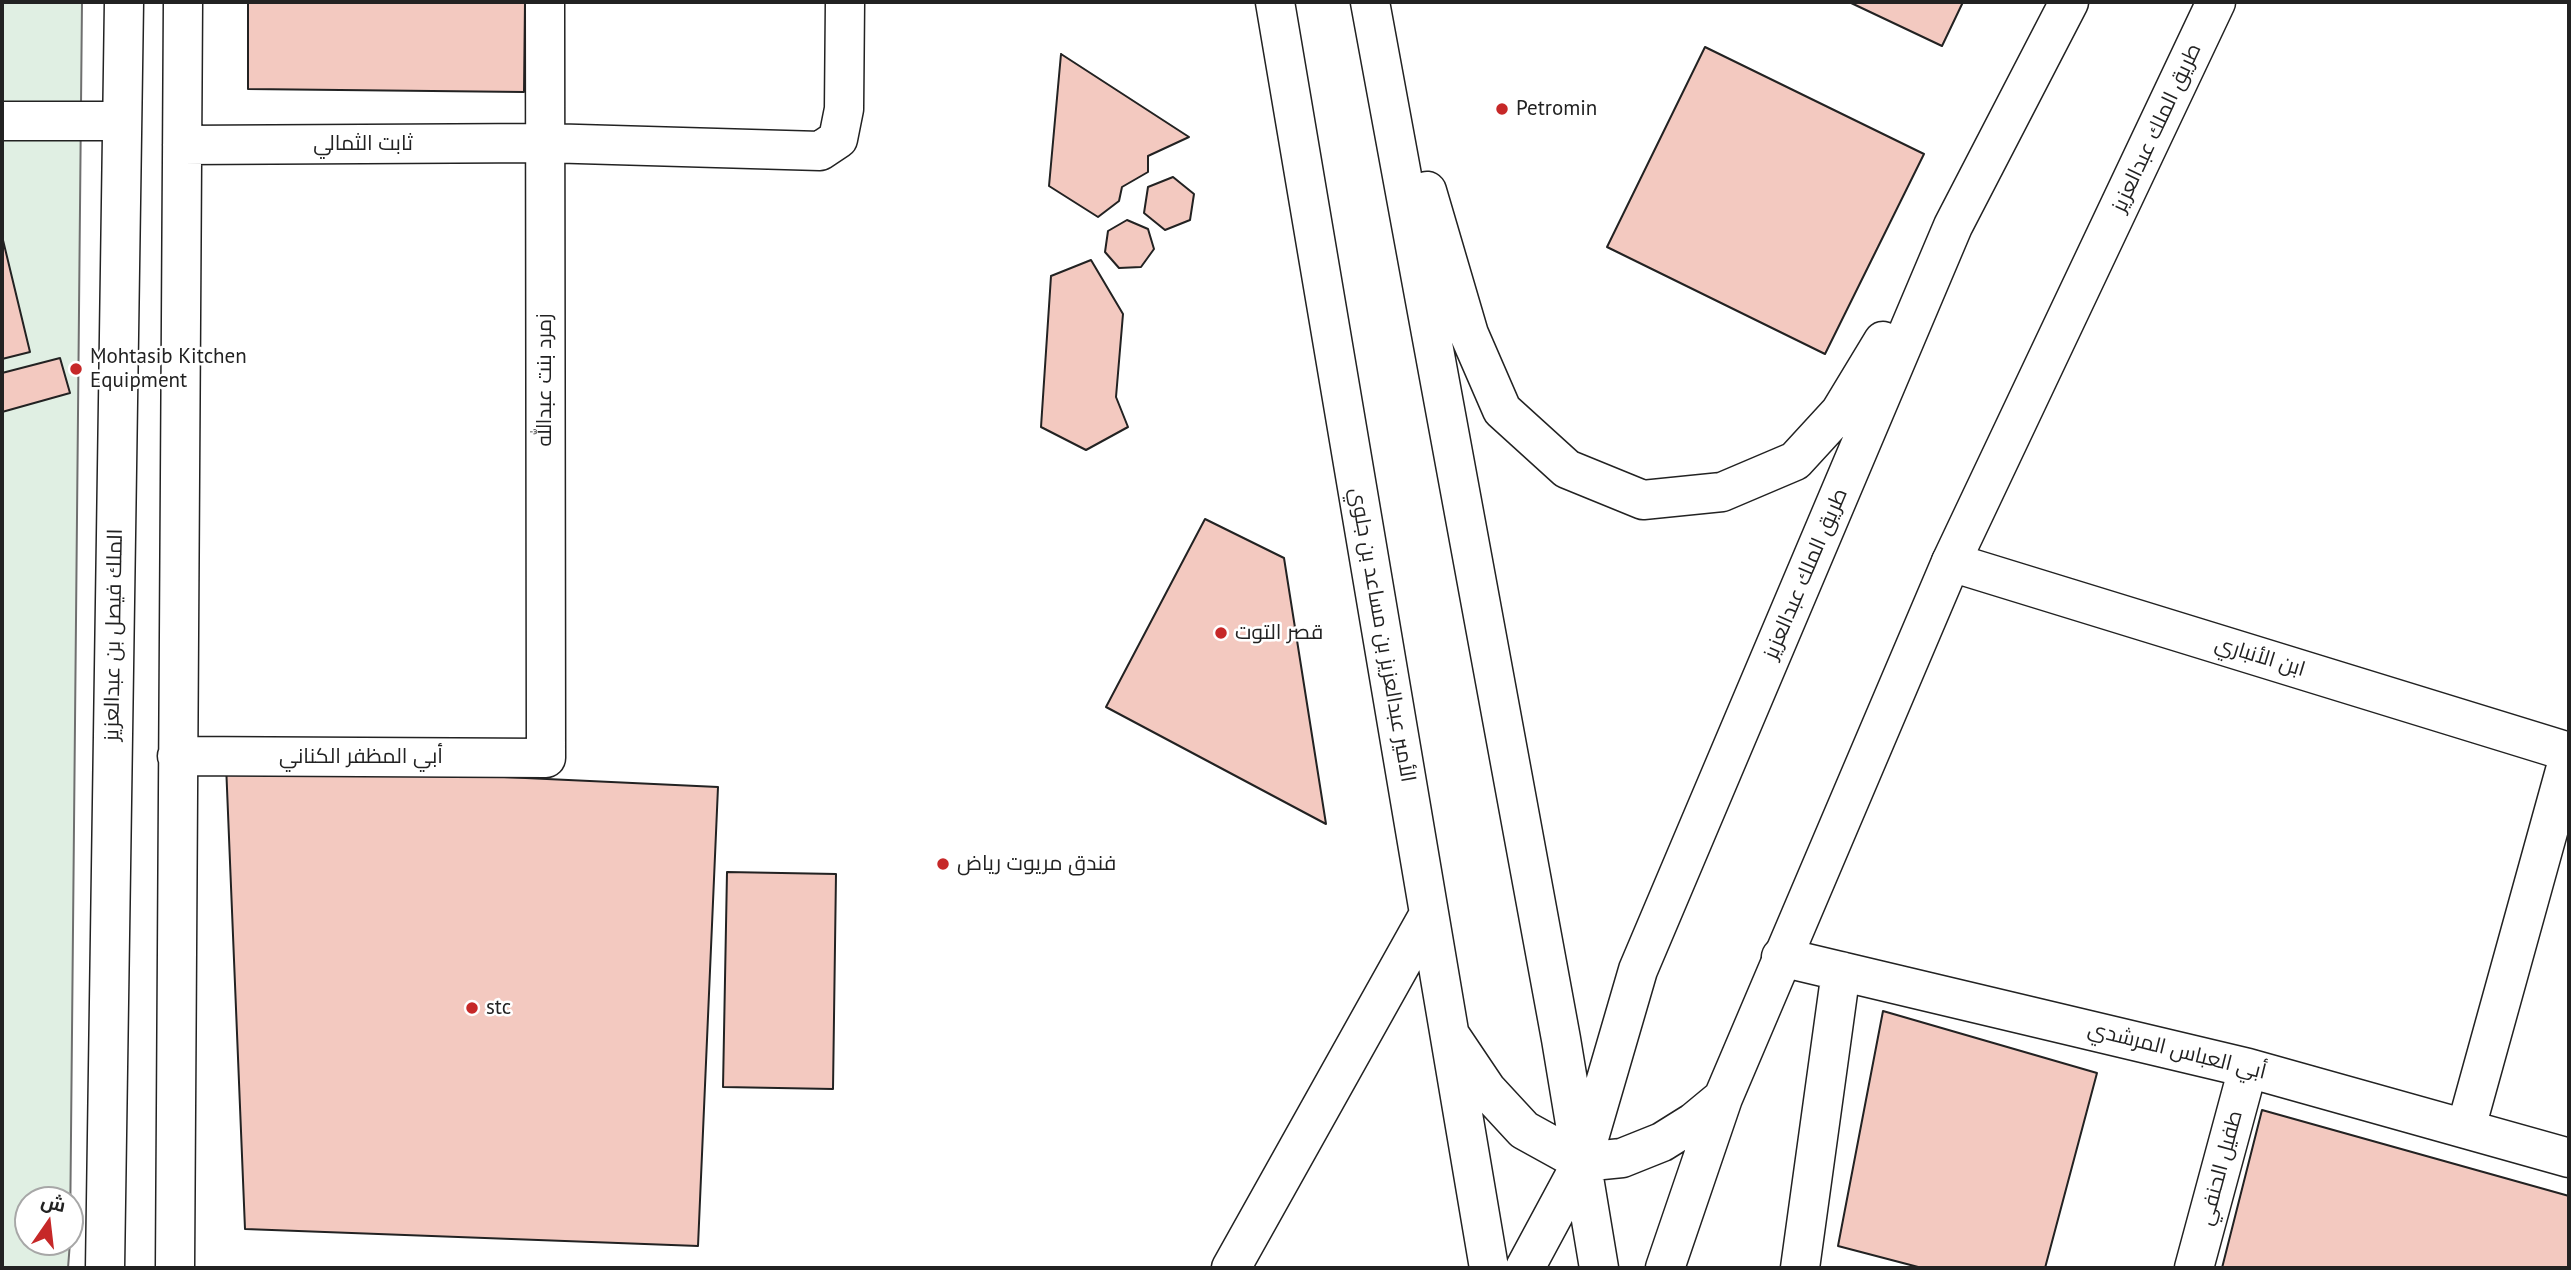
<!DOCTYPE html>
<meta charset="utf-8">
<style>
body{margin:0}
#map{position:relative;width:2571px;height:1270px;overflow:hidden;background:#fff;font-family:"PT Sans",Cairo,sans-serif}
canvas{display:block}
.frame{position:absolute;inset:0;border:4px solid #222;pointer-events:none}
.north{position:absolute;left:14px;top:1186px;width:70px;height:70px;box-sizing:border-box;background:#fff;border:2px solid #a7a7a7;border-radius:50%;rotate:14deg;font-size:19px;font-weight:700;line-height:28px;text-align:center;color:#222}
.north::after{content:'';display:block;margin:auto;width:24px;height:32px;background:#c62828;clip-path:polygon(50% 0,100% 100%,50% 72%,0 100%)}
</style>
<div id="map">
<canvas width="2571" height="1270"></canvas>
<div class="frame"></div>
<div class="north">ش</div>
</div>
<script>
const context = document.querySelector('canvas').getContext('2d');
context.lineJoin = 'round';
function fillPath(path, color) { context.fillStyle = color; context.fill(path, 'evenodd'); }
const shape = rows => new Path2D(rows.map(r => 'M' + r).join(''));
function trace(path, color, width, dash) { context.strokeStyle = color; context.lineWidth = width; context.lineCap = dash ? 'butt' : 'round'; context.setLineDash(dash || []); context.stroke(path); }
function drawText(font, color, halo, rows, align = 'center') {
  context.font = font + ' "PT Sans",Cairo,sans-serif'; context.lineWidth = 5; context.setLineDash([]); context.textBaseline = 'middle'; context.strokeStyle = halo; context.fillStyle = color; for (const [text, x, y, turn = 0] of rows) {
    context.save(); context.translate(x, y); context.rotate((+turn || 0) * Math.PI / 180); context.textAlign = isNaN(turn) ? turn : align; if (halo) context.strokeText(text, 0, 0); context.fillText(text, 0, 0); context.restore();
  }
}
const green = shape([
 [2,2,82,2,70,1238,70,1200,28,1200,28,1242,70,1242,68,1268,2,1268,2,2]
]);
fillPath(green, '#e0efe3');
trace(green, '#6f6f6f', 2);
const building = shape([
 [248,2,525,2,524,92,248,89,248,2],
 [1849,2,1963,2,1942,46,1849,2],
 [1705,47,1924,154,1825,354,1607,247,1705,47],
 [1061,54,1189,137,1148,156,1148,172,1122,187,1119,201,1098,217,1049,186,1061,54],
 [1173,177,1194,194,1190,220,1165,230,1144,213,1148,187,1173,177],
 [1127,220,1148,229,1154,249,1141,267,1119,268,1105,252,1108,231,1127,220],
 [2,236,30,352,2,359,2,236],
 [1091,260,1123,314,1116,397,1128,427,1086,450,1041,427,1051,276,1091,260],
 [60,358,70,393,2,412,2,373,60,358],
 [1205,519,1284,558,1326,824,1106,707,1205,519],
 [226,764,718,787,698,1246,245,1229,226,764],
 [727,872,836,874,833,1089,723,1087,727,872],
 [1883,1011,2097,1073,2045,1268,1922,1268,1838,1246,1883,1011],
 [2262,1110,2569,1196,2569,1268,2222,1268,2262,1110]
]);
fillPath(building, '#f3c9c0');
trace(building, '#222', 2);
const minor = shape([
 [2,121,121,121],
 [182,145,544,143,820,151,838,139,844,109,845,2],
 [1951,562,2569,752],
 [177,756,546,758,545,2],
 [1781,957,2248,1068,2569,1158],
 [2466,1128,2569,756],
 [105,1268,124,2],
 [175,1268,183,2],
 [1800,1268,1841,971],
 [2194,1268,2248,1068]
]);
const major = shape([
 [1275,2,1489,1268],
 [1370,2,1561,1039,1599,1268],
 [1427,191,1469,334,1502,410,1567,469,1643,500,1722,492,1795,461,1840,412,1883,341],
 [1450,1035,1487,1090,1524,1130,1582,1162,1622,1158,1662,1142,1694,1122,1723,1098,1951,562,2216,2],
 [1231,1268,1429,914],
 [1525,1268,1582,1162,1638,970,1953,226,2069,2],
 [1665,1268,1723,1098]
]);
trace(minor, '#222', 41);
trace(major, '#222', 41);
trace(minor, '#fff', 38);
trace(major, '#fff', 38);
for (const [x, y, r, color] of [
 [1502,109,7,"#c62828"],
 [76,369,7,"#c62828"],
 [1221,633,7,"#c62828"],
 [943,864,7,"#c62828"],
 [472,1008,7,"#c62828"]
]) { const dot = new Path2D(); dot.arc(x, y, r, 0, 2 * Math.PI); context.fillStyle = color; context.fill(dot); trace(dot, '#fff', 2.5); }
drawText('21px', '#222', '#fff', [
 ["Petromin",1516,109],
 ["Mohtasib Kitchen",90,357],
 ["Equipment",90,381],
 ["قصر التوت",1235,633],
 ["فندق مريوت رياض",957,864],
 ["stc",486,1008]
], 'left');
drawText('21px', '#222', '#fff', [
 ["طريق الملك عبدالعزيز",2157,128,-65],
 ["ثابت الثمالي",363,144],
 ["زمرد بنت عبدالله",545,380,-90],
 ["طريق الملك عبدالعزيز",1806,574,-67],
 ["الملك فيصل بن عبدالعزيز",114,635,-89],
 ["الأمير عبدالعزيز بن مساعد بن جلوي",1382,635,80],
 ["ابن الأنباري",2260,657,17],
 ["أبي المظفر الكناني",361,757],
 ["أبي العباس المرشدي",2177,1051,14],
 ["طفيل الحنفي",2221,1168,-75]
]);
</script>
